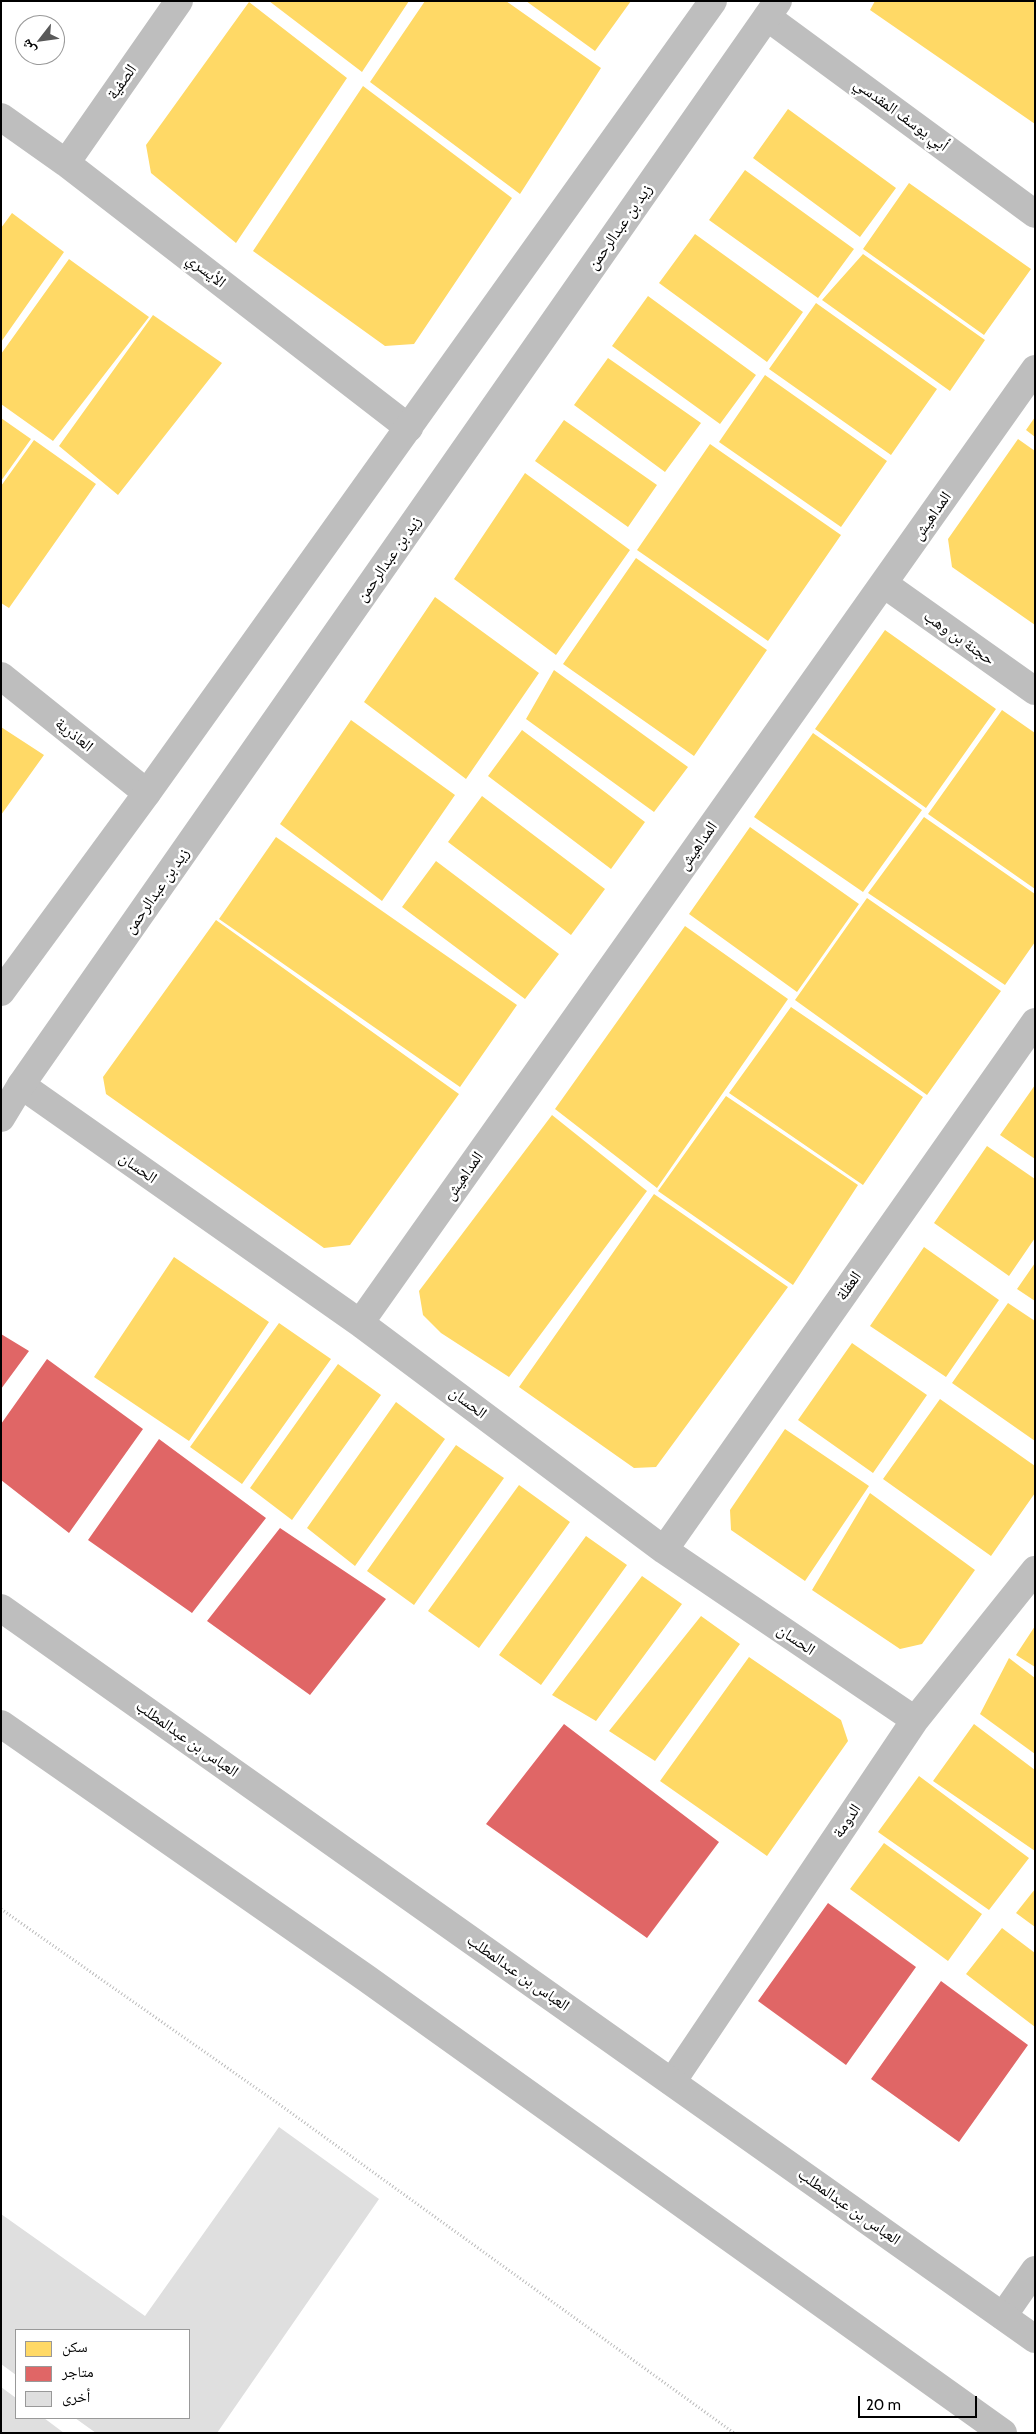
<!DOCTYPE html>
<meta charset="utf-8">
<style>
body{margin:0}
#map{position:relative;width:1036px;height:2434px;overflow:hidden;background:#fff;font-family:Cabin,"Noto Naskh Arabic",sans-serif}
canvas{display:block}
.frame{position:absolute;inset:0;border:2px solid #000;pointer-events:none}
.legend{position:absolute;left:15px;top:2329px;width:175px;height:90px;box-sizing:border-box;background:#fff;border:1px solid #999;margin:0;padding:6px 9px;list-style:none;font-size:15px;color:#000}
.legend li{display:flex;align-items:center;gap:10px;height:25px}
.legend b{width:25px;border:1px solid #999}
.north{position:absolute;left:15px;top:15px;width:50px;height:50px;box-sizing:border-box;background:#fff;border:1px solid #999;border-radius:50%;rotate:240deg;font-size:14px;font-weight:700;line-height:20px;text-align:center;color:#000}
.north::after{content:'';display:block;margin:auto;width:18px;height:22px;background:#595959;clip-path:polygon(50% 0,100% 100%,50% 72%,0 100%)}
.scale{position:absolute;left:858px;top:2396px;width:119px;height:22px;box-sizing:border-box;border:2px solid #000;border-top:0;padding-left:6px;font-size:15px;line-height:18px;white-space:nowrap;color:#000;-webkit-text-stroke:4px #fff;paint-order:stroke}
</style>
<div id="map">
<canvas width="1036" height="2434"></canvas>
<div class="frame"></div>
<ul class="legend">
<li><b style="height:14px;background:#ffd966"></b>سكن</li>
<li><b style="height:14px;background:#e06666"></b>متاجر</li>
<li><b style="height:14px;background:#dfdfdf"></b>أخرى</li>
</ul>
<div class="north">ش</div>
<div class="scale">20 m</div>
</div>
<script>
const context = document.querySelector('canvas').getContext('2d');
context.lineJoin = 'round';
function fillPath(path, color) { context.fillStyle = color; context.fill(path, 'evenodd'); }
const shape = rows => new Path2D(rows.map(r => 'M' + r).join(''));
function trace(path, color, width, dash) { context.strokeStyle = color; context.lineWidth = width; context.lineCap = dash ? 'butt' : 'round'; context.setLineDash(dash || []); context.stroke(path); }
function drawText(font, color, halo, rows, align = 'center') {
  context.font = font + ' Cabin,"Noto Naskh Arabic",sans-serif'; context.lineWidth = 5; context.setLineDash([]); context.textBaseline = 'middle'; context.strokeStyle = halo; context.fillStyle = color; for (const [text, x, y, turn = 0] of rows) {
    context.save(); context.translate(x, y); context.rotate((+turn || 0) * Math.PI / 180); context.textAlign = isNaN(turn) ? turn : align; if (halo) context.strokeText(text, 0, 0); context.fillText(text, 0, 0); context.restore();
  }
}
fillPath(shape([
 [269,1,409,1,362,72],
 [425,1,506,1,601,68,520,194,370,82],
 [526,1,631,1,595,51],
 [875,1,1035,1,1035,124,870,10],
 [249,2,347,78,236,243,151,173,146,145],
 [363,86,512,198,414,344,385,346,253,251],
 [788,109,896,188,860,237,753,158],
 [745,170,854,249,818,298,709,220],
 [909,183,1031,269,984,335,863,249],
 [12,213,64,252,1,342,1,228],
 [695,234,803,312,767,362,659,283],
 [863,254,985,340,950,391,822,300],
 [69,259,149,317,53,441,1,404,1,354],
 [648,296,756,375,720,424,612,346],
 [816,303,937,389,891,455,769,369],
 [153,315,222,363,118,495,59,446],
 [608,358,701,423,665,472,574,405],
 [765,375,887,461,841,527,719,442],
 [1035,417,1035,437,1026,430],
 [1,418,31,439,1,481],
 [564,420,657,485,628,527,535,461],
 [1018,439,1035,451,1035,625,952,567,948,539],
 [34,440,96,484,9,608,1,603,1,486],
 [710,444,841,535,768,641,637,550],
 [525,473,630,550,556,655,454,579],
 [636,558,767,650,694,756,563,664],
 [435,597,539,673,466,779,364,702],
 [885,630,996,709,926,808,815,729],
 [554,670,688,767,654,812,526,719],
 [1002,710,1035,733,1035,889,928,814],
 [351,720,455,795,382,901,280,824],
 [1,727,44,755,1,815],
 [522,730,645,822,611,869,488,776],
 [813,733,922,810,863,892,754,817],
 [482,796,605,889,571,935,448,842],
 [924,817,1035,894,1035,942,1005,985,868,893],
 [750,827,859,904,797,992,689,914],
 [276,837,517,1005,460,1087,219,919],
 [436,861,559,954,525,999,402,907],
 [867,898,1001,991,927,1095,795,1000],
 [216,920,459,1094,350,1245,324,1248,106,1094,103,1077],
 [685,926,788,999,657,1188,555,1109],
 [791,1007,923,1097,863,1185,729,1093],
 [1035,1085,1035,1159,1000,1135],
 [726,1096,858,1185,793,1285,658,1191],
 [552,1115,647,1191,509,1377,441,1333,423,1315,419,1291],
 [987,1146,1035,1179,1035,1238,1009,1276,934,1223],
 [654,1194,788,1287,656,1467,634,1468,519,1387],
 [924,1247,999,1300,946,1377,870,1326],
 [174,1257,269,1322,189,1441,94,1377],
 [1035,1263,1035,1301,1017,1289],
 [1008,1303,1035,1321,1035,1441,952,1383],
 [279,1323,331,1359,242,1484,190,1447],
 [852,1343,927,1395,873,1473,798,1420],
 [338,1364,381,1395,292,1520,250,1488],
 [940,1399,1035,1466,1035,1493,991,1556,883,1479],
 [396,1402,445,1439,355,1566,307,1528],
 [785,1429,869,1486,805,1581,731,1530,730,1510],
 [456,1445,504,1478,414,1605,367,1571],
 [519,1485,570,1522,479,1648,428,1611],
 [870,1493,975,1570,922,1644,900,1649,812,1590],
 [586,1536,627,1565,541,1685,499,1655],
 [642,1576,682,1604,596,1721,552,1695],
 [701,1616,740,1644,655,1761,609,1731],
 [1035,1626,1035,1667,1016,1655],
 [749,1657,841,1720,848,1741,767,1856,660,1781],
 [1009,1658,1035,1678,1035,1754,980,1714],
 [974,1724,1035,1770,1035,1851,933,1781],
 [919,1776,1029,1858,989,1910,878,1832],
 [884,1843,982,1914,948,1961,850,1889],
 [1035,1889,1035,1927,1016,1913],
 [1002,1928,1035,1953,1035,2027,966,1974]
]), '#ffd966');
fillPath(shape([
 [1,1334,29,1351,1,1389],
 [47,1359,143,1429,69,1533,1,1480,1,1424],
 [159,1439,266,1518,192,1613,88,1540],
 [280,1528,386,1599,310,1695,207,1621],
 [564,1724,719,1842,647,1938,486,1824],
 [828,1903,916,1967,846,2065,758,2001],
 [941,1981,1028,2045,959,2142,871,2079]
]), '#e06666');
fillPath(shape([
 [279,2127,379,2199,217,2433,96,2433,75,2418,189,2418,189,2330,16,2330,16,2375,1,2364,1,2214,145,2316],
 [1,2387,16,2398,16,2418,44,2418,64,2433,1,2433]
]), '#dfdfdf');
trace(shape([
 [1,1909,276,2102,734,2433]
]), '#b9b9b9', 3, [1, 2.5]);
trace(shape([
 [767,17,1035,214],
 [1,117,66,163,409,428],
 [66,163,179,1],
 [884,584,1035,691],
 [1,676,147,793],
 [21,1085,360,1323,664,1550,915,1720],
 [360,1323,1035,369],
 [664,1550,1035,1022],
 [672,2082,915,1720,1035,1570],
 [1003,2316,1035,2270]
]), '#bebebe', 28);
trace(shape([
 [1,992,147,793,713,1],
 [1,1118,21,1085,778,1],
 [1,1608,1035,2339],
 [1,1724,366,1978,1003,2433]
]), '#bebebe', 28);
drawText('16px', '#000', '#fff', [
 ["الصفية",122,82,-55],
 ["أبي يوسف المقدسي",901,115,36],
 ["زيد بن عبدالرحمن",620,227,-55],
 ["الأيسري",206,271,38],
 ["المداهيش",932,516,-55],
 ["زيد بن عبدالرحمن",389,559,-55],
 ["حجنة بن وهب",959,638,35],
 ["العاذرية",74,735,39],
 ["المداهيش",698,846,-55],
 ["زيد بن عبدالرحمن",157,891,-55],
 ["الحسان",138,1168,35],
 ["المداهيش",464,1176,-55],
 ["العقلة",849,1286,-55],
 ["الحسان",468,1403,37],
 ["الحسان",796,1640,34],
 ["العباس بن عبدالمطلب",187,1739,35],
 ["الدومة",847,1821,-56],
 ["العباس بن عبدالمطلب",518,1973,35],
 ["العباس بن عبدالمطلب",849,2207,35]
]);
</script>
